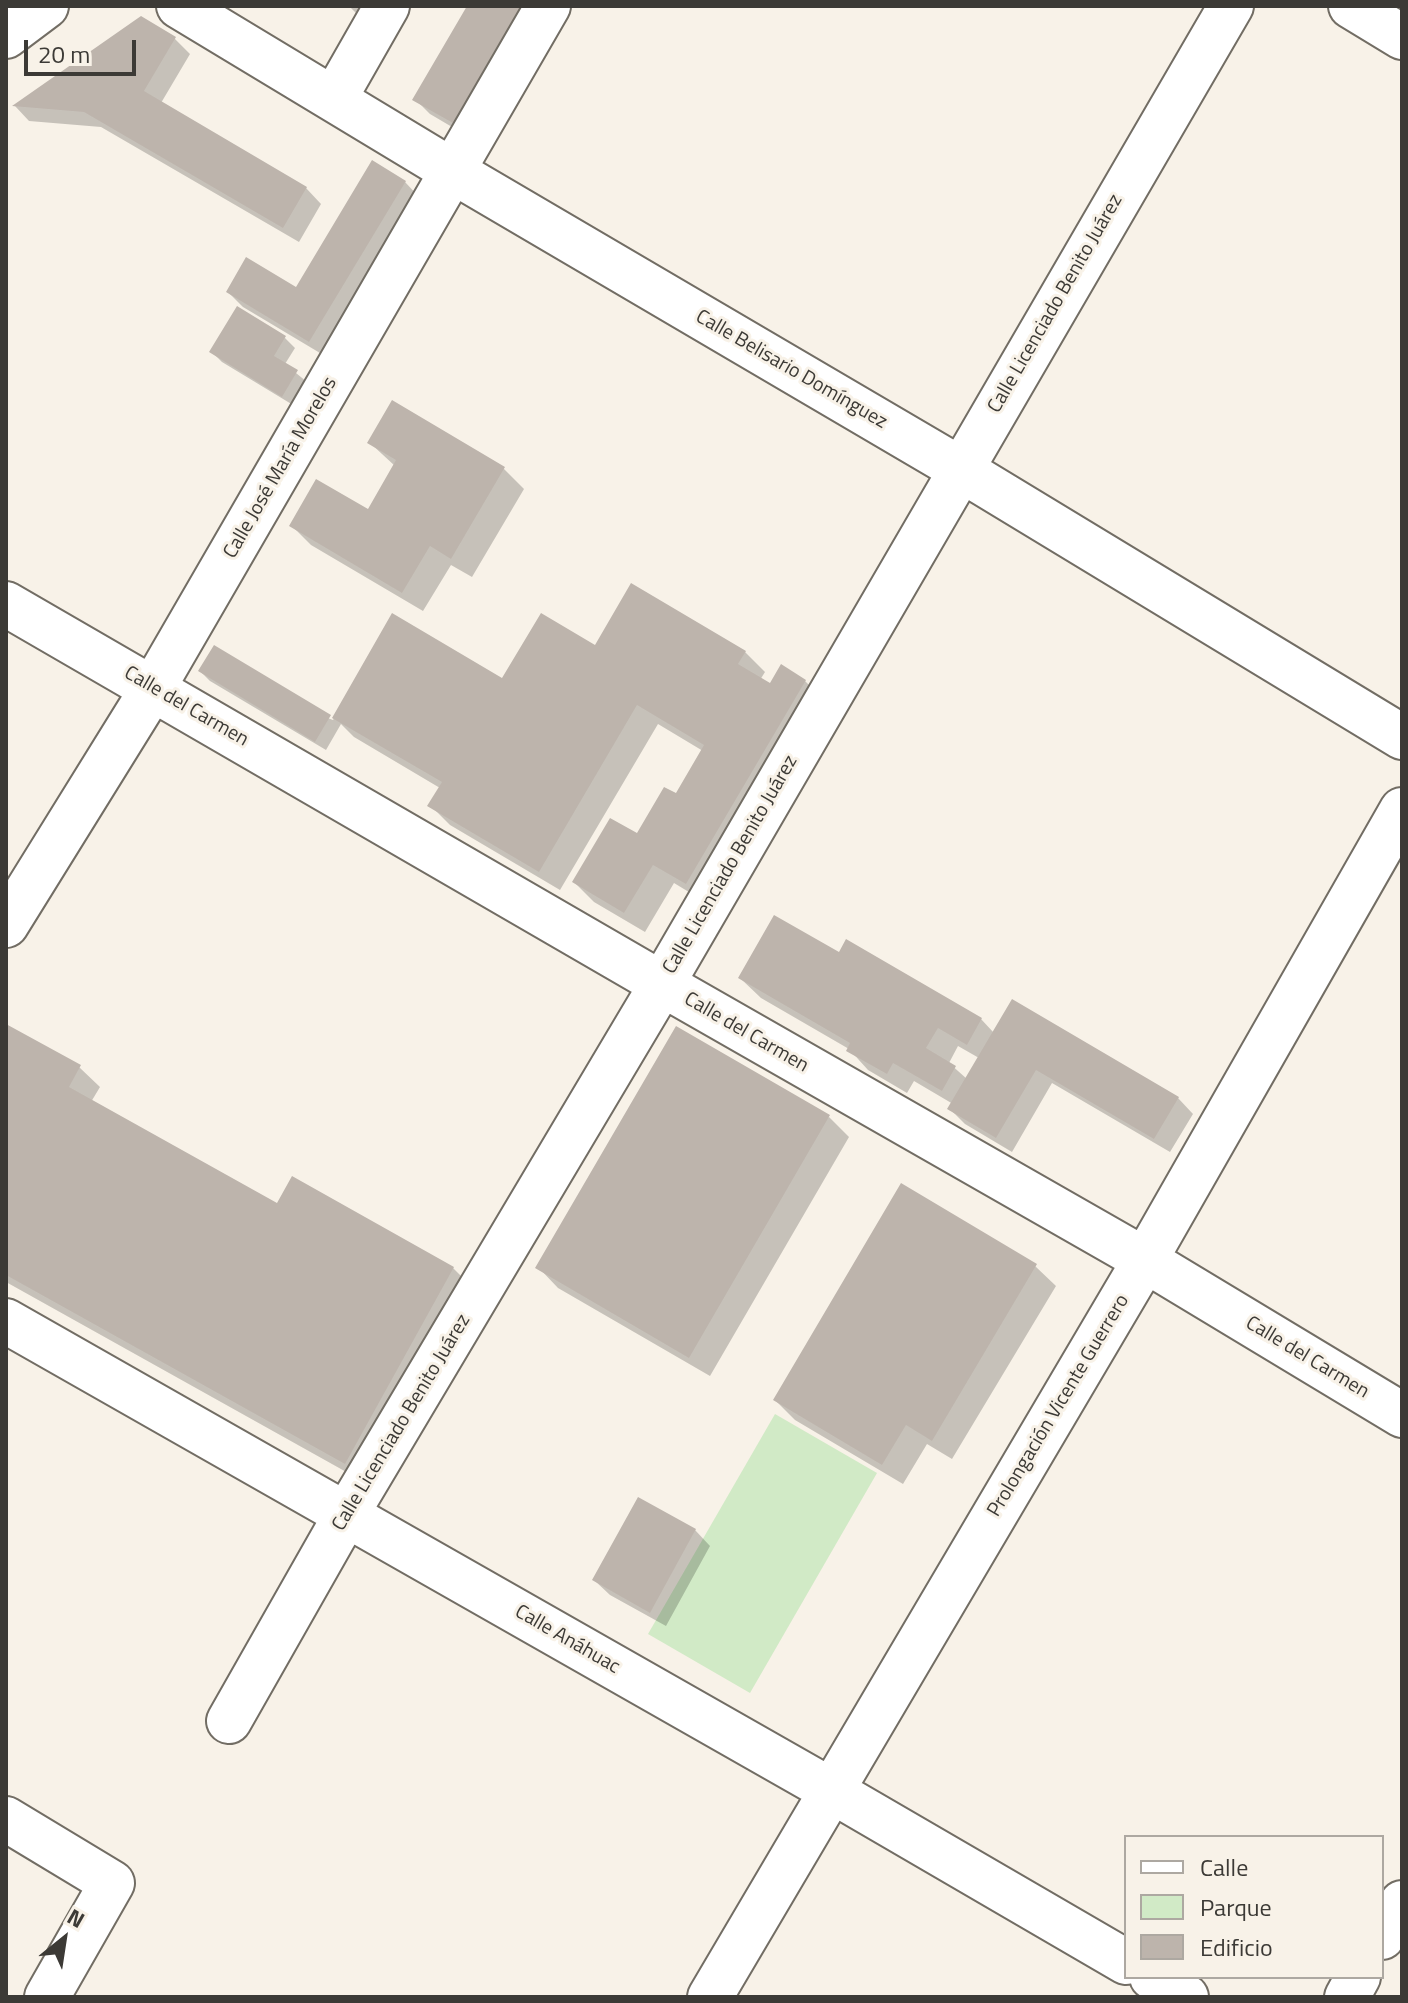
<!DOCTYPE html>
<meta charset="utf-8">
<style>
body{margin:0}
#map{position:relative;width:1408px;height:2003px;overflow:hidden;background:#f8f2e8;font-family:"Titillium Web",sans-serif}
canvas{display:block}
.frame{position:absolute;inset:0;border:8px solid #3c3a36;pointer-events:none}
.legend{position:absolute;left:1124px;top:1835px;width:260px;height:144px;box-sizing:border-box;background:#f8f2e8;border:2px solid #ada8a1;margin:0;padding:10px 14px;list-style:none;font-size:24px;color:#3c3a36}
.legend li{display:flex;align-items:center;gap:16px;height:40px}
.legend b{width:40px;border:2px solid #ada8a1}
.north{position:absolute;left:24px;top:1899px;width:80px;height:80px;-webkit-text-stroke:6px #f8f2e8;paint-order:stroke;rotate:30deg;font-size:22px;font-weight:700;line-height:32px;text-align:center;color:#3c3a36}
.north::after{content:'';display:block;margin:auto;width:28px;height:36px;background:#3c3a36;clip-path:polygon(50% 0,100% 100%,50% 72%,0 100%)}
.scale{position:absolute;left:24px;top:40px;width:112px;height:36px;box-sizing:border-box;border:4px solid #3c3a36;border-top:0;padding-left:10px;font-size:24px;line-height:28px;white-space:nowrap;color:#3c3a36;-webkit-text-stroke:6px #f8f2e8;paint-order:stroke}
</style>
<div id="map">
<canvas width="1408" height="2003"></canvas>
<div class="frame"></div>
<ul class="legend">
<li><b style="height:10px;background:#fff"></b>Calle</li>
<li><b style="height:22px;background:#d1eac6"></b>Parque</li>
<li><b style="height:22px;background:#bdb4ac"></b>Edificio</li>
</ul>
<div class="north">N</div>
<div class="scale">20 m</div>
</div>
<script>
const context = document.querySelector('canvas').getContext('2d');
context.lineJoin = 'round';
function fillPath(path, color) { context.fillStyle = color; context.fill(path, 'evenodd'); }
const shape = rows => new Path2D(rows.map(r => 'M' + r).join(''));
function trace(path, color, width, dash) { context.strokeStyle = color; context.lineWidth = width; context.lineCap = dash ? 'butt' : 'round'; context.setLineDash(dash || []); context.stroke(path); }
function drawText(font, color, halo, rows, align = 'center') {
  context.font = font + ' "Titillium Web",sans-serif'; context.lineWidth = 6; context.setLineDash([]); context.textBaseline = 'middle'; context.strokeStyle = halo; context.fillStyle = color; for (const [text, x, y, turn = 0] of rows) {
    context.save(); context.translate(x, y); context.rotate((+turn || 0) * Math.PI / 180); context.textAlign = isNaN(turn) ? turn : align; if (halo) context.strokeText(text, 0, 0); context.fillText(text, 0, 0); context.restore();
  }
}
fillPath(shape([
 [775,1414,877,1473,750,1693,648,1634]
]), '#d1eac6');
fillPath(shape([
 [349,6,378,6,361,18],
 [469,6,545,6,469,137,430,114,415,99],
 [141,18,175,39,190,54,161,103,306,188,321,204,299,242,101,127,29,121,15,106],
 [405,182,420,198,325,356,243,307,228,292,296,290],
 [285,338,295,348,285,364,307,382,293,405,222,362,212,352],
 [392,403,504,469,524,489,472,577,451,565,423,611,311,545,291,525,369,512,395,466,369,442],
 [393,616,503,681,595,647,745,652,765,672,760,680,770,686,805,681,825,701,707,903,674,883,645,932,594,902,574,882,637,836,676,796,703,751,658,724,560,890,450,825,430,805,440,788,354,737,341,724,326,750,210,681,200,671,333,720],
 [840,955,981,1019,994,1033,1178,1098,1193,1114,1170,1152,1052,1083,1012,1152,965,1124,950,1109,953,1104,914,1081,907,1093,868,1070,849,1049,761,998,740,978],
 [958,1046,979,1058,967,1079,949,1063],
 [6,1026,79,1067,100,1087,91,1102,278,1205,453,1268,473,1288,366,1483,6,1282],
 [829,1117,849,1137,710,1376,558,1288,538,1267],
 [1035,1266,1056,1286,952,1459,927,1444,903,1484,795,1420,775,1400],
 [695,1530,710,1546,666,1626,610,1595,594,1580]
]), '#0003');
fillPath(shape([
 [467,6,521,6,453,123,412,100],
 [141,16,176,37,144,91,307,187,283,228,84,112,12,106],
 [372,160,406,181,309,342,226,292,246,257,296,287],
 [237,306,286,336,274,356,298,370,282,397,209,352],
 [392,400,505,467,451,559,430,546,402,593,289,526,316,479,368,509,396,460,367,443],
 [631,583,746,651,738,664,770,683,781,664,806,680,686,884,653,865,624,913,572,882,610,818,637,833,664,787,676,793,704,745,637,705,539,872,427,806,442,782,332,718,392,613,502,678,541,613,595,645],
 [214,645,331,715,315,742,198,671],
 [774,915,839,952,846,939,982,1018,967,1045,938,1028,926,1048,956,1066,942,1091,893,1063,887,1074,846,1051,850,1043,738,978],
 [1012,999,1179,1097,1154,1139,1036,1070,996,1138,947,1109],
 [6,1024,81,1065,69,1087,277,1203,292,1176,454,1267,345,1464,6,1275],
 [676,1026,830,1115,689,1358,535,1268],
 [901,1183,1037,1264,932,1441,906,1425,882,1465,773,1400],
 [638,1497,696,1529,650,1613,592,1580]
]), '#bdb4ac');
const minor = shape([
 [179,6,454,172,960,469,1402,737],
 [1351,6,1402,37],
 [6,36,46,6],
 [334,99,387,6],
 [6,604,662,984,1145,1260,1402,1415],
 [6,925,153,688,548,6],
 [6,1321,832,1791,1126,1962],
 [229,1721,346,1515,662,984,1231,6],
 [6,1819,112,1883,47,1997],
 [1382,1937,1402,1903],
 [1152,1977,1186,1997],
 [710,1997,1145,1260,1402,810],
 [1347,1997,1358,1977]
]);
trace(minor, '#726d64', 48);
trace(minor, '#fff', 44);
drawText('20px', '#3c3a36', '#f8f2e8', [
 ["Calle Licenciado Benito Juárez",1056,304,-60],
 ["Calle Belisario Domínguez",791,370,30],
 ["Calle José María Morelos",281,468,-60],
 ["Calle del Carmen",186,707,30],
 ["Calle Licenciado Benito Juárez",731,865,-60],
 ["Calle del Carmen",746,1033,30],
 ["Calle del Carmen",1307,1358,31],
 ["Prolongación Vicente Guerrero",1059,1406,-59],
 ["Calle Licenciado Benito Juárez",402,1423,-59],
 ["Calle Anáhuac",567,1640,30]
]);
</script>
